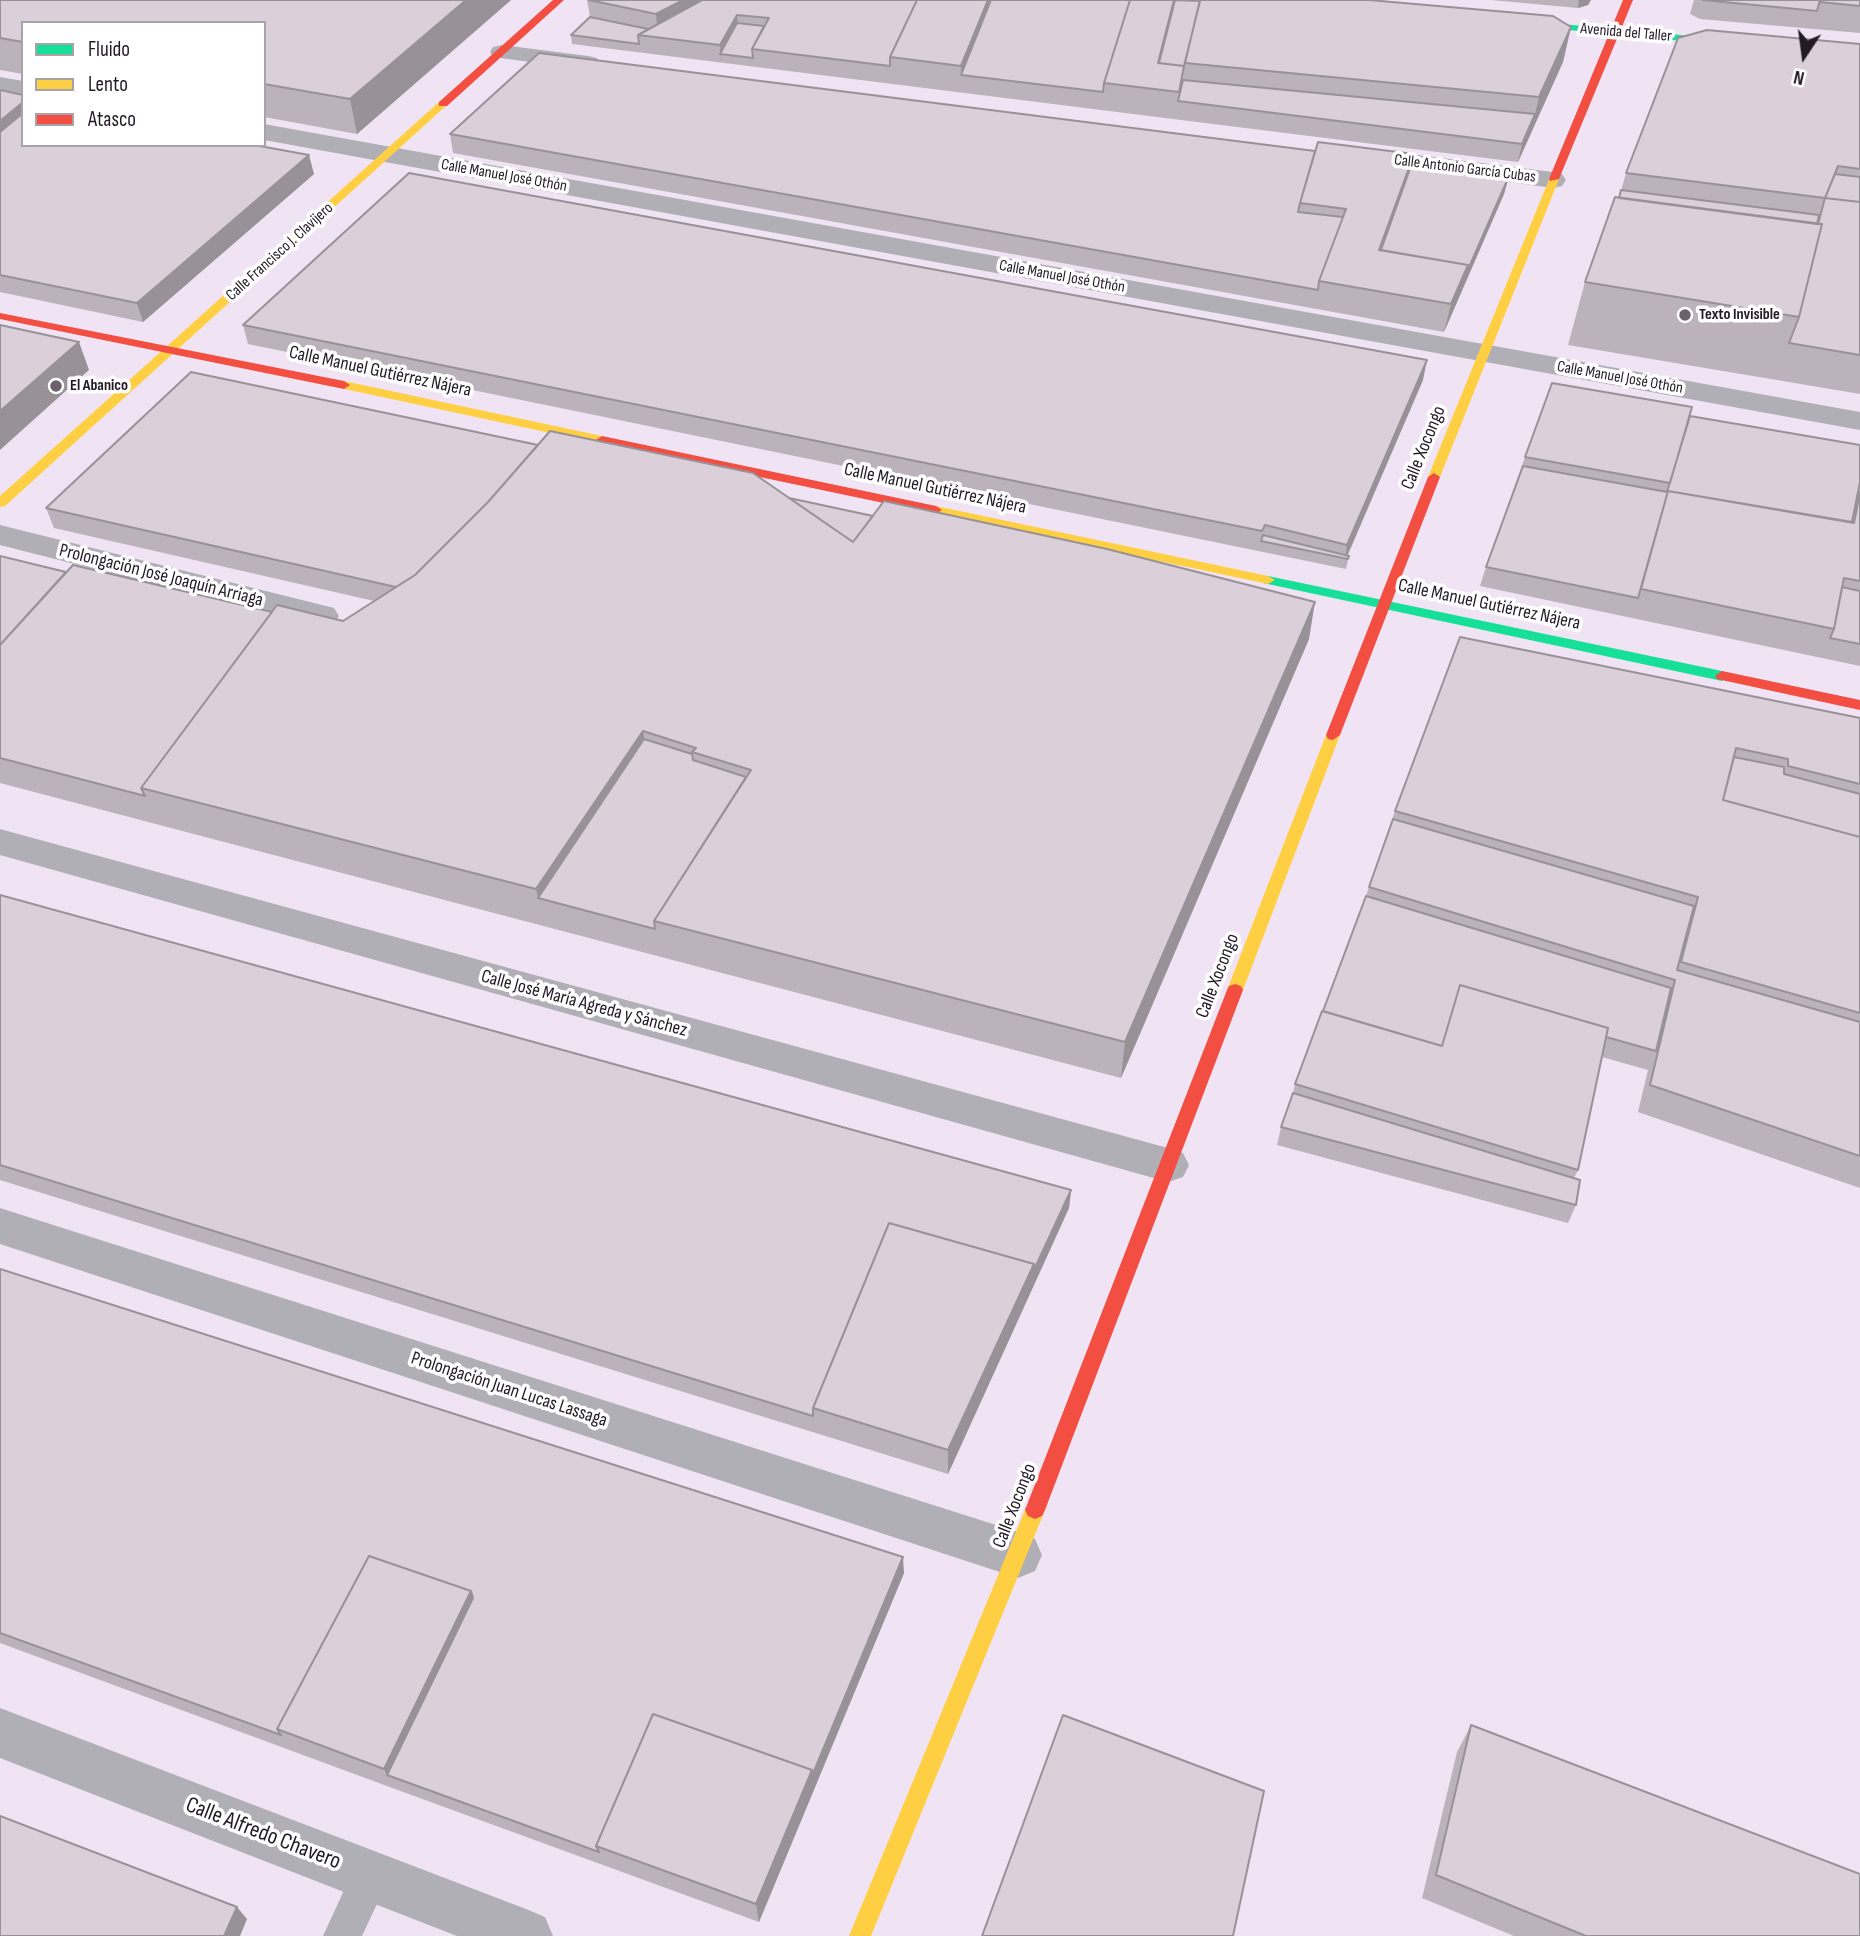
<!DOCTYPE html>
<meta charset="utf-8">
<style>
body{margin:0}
#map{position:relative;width:1860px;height:1936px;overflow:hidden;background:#f0e4f4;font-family:"Sofia Sans Condensed",sans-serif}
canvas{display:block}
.legend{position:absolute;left:21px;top:21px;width:245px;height:126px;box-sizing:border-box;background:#fff;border:2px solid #a7a3a8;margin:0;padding:9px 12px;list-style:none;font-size:21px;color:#221a25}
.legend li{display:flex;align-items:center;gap:14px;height:35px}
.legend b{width:35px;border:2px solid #a7a3a8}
.north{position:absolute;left:1769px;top:21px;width:70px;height:70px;-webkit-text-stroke:5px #fff;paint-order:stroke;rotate:193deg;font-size:19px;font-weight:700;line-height:28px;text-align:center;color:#221a25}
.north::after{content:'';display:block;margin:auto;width:24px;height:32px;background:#221a25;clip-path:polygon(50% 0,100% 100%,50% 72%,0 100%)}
</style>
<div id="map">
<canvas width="1860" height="1936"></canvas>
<ul class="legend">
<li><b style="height:9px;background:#16e098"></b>Fluido</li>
<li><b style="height:9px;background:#ffcf43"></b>Lento</li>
<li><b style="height:9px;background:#f24e42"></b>Atasco</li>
</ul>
<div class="north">N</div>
</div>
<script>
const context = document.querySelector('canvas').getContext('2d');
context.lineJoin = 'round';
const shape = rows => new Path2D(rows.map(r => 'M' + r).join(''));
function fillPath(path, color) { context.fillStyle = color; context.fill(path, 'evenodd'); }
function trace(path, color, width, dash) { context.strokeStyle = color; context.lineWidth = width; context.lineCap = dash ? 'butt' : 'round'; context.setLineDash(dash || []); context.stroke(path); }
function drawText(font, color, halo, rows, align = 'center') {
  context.font = font + ' "Sofia Sans Condensed",sans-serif'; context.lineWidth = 7; context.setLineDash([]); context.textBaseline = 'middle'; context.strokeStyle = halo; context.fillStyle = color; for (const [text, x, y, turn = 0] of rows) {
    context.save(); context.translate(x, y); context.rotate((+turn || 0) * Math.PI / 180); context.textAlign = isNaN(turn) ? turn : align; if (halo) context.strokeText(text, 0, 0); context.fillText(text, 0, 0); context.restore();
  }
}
fillPath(shape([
 [371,1857,385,1862,390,1876,362,1936,323,1936,357,1862,371,1857]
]), '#b1afb6');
fillPath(shape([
 [502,45,588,56,597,58,600,63,597,68,588,70,493,57,490,52,493,47,502,45],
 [0,77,23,81,23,95,0,91,0,77],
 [264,124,1860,412,1860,430,264,140,264,124],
 [1361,148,1553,172,1562,174,1566,180,1562,186,1553,188,1352,161,1348,156,1352,151,1361,148],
 [0,525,322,605,334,608,339,616,334,624,322,627,0,545,0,525],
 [0,829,1168,1148,1183,1153,1189,1165,1183,1177,1168,1182,0,855,0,829],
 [0,1208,1018,1532,1035,1539,1042,1555,1035,1571,1018,1578,0,1244,0,1208],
 [0,1708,526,1909,545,1917,553,1936,457,1936,0,1758,0,1708]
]), '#b1afb6');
fillPath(shape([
 [1519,20,1734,40,1739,43,1734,46,1516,25,1514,23,1519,20],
 [1268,576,1722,671,1729,676,1722,681,1263,583,1263,577,1268,576]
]), '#16e098');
fillPath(shape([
 [439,102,448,104,5,506,0,507,0,496,439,102],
 [1550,177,1559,179,1440,477,1438,480,1430,480,1428,477,1550,177],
 [344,381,602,436,608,440,602,444,340,388,338,385,344,381],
 [936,506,1268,576,1275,580,1268,584,931,513,931,507,936,506],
 [1333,730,1340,735,1243,990,1241,994,1229,994,1227,990,1326,735,1333,730],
 [1035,1501,1042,1504,1045,1510,871,1936,849,1936,1025,1510,1028,1504,1035,1501]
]), '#ffcf43');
fillPath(shape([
 [553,0,564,0,447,106,439,106,439,102,553,0],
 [1623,0,1633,0,1559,179,1550,181,1549,179,1623,0],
 [0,313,344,381,350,385,344,389,0,319,0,313],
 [602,436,936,506,942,510,936,514,598,443,596,440,602,436],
 [1434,473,1440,477,1340,735,1333,740,1328,739,1326,735,1428,477,1434,473],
 [1722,671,1860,700,1860,710,1717,679,1715,676,1722,671],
 [1235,984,1241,986,1243,990,1045,1510,1042,1516,1035,1519,1028,1516,1025,1510,1227,990,1229,986,1235,984]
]), '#f24e42');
fillPath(shape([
 [0,0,511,0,357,134,264,117,264,23,23,23,23,74,0,70],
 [587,0,1571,27,1563,62,1518,162,572,44,571,35,590,17],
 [1491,0,1591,0,1588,5,1578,8],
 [1694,0,1860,0,1860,33,1700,19,1690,14],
 [1860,44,1860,394,1568,345,1585,282,1619,198,1626,173],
 [0,90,23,145,314,174,143,322,0,292],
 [450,134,1412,163,1509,176,1504,194,1444,332,453,153],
 [243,325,1423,380,1348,555,1349,556,1346,569,248,344],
 [1690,416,1860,445,1860,666,1480,586,1486,567,1525,457],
 [789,498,1309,639,1121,1078,0,783,0,556,66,572,272,612,343,621,374,601,54,528,46,508],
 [1860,718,1860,1188,1638,1112,1648,1070,1602,1057,1578,1170,1574,1178,1576,1205,1568,1223,1277,1145,1281,1127,1293,1093,1295,1084,1366,896,1395,811],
 [0,895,1071,1190,1069,1208,948,1474,0,1180],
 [0,1269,904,1573,759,1922,395,1789,0,1643],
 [1471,1725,1860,1936,1514,1936,1422,1898,1457,1752]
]), '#bcb2bb');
fillPath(shape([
 [466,0,511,0,357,134,350,99],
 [683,0,736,0,658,37,656,14],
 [988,0,997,0,961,75,961,66],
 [1174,0,1175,0,1160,72,1158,63],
 [1579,0,1591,0,1588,5,1578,8],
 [737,15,738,33,720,54,721,63,720,45],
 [1571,27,1563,62,1518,162,1522,144,1535,114,1539,97],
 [23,102,23,137,0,156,0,121],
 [1414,154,1409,182,1381,259,1379,250],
 [309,155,314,174,143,322,137,303],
 [1509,176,1504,194,1444,332,1451,304],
 [79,342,89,370,0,450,0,411],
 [1427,360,1423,380,1346,558,1345,558,1347,545],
 [1315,602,1309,639,1121,1078,1125,1042],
 [643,731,649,768,538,898,536,889],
 [1071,1190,1069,1208,948,1474,948,1450,1034,1264],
 [903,1557,904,1573,759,1922,756,1904,812,1770],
 [471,1591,480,1613,387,1775,384,1769],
 [237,1907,247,1919,240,1936,224,1936]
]), '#999198');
const building = shape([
 [0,0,466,0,350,99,264,84,264,23,23,23,23,42,0,38,0,0],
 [589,0,683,0,656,14,589,0],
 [702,0,917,0,890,57,890,66,752,49,769,18,737,15,720,45,638,35,702,0],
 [917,0,988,0,961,66,890,57,917,0],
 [991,0,1130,0,1104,83,1103,92,961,75,991,0],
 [1130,0,1174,0,1158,63,1184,66,1179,92,1104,83,1130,0],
 [1175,0,1200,1,1184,66,1159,63,1175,0],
 [1200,0,1369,0,1553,16,1571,27,1539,97,1185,63,1200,0],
 [1703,0,1820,0,1817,11,1703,0],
 [1821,0,1860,0,1860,6,1820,2,1821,0],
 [590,17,648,29,638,35,639,44,571,35,590,17],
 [737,23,764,26,752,49,753,58,720,54,737,23],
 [1707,30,1860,44,1860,169,1838,166,1825,198,1860,202,1860,355,1789,343,1799,317,1822,224,1818,224,1825,198,1626,173,1678,38,1707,30],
 [539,53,1315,151,1300,203,1298,212,1343,217,1319,281,1318,290,450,134,539,53],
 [1183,80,1535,114,1522,144,1178,101,1183,80],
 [0,90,23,95,23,102,0,121,0,90],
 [23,113,23,145,254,145,309,155,137,303,0,275,0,132,23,113],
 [1318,142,1414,154,1379,250,1468,265,1451,304,1319,281,1346,209,1300,203,1318,142],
 [1412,163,1509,176,1466,274,1468,265,1381,250,1412,163],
 [409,173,1427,360,1347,545,1265,525,1262,531,243,325,409,173],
 [1835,174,1860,177,1860,202,1825,198,1835,174],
 [1621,190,1819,215,1817,224,1619,198,1621,190],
 [1615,197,1822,224,1799,317,1585,282,1615,197],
 [0,325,79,342,0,411,0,325],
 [191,372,538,445,488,502,415,575,396,587,46,508,191,372],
 [1552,383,1692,407,1670,483,1525,457,1552,383],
 [1690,416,1860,445,1860,482,1852,522,1668,491,1638,598,1486,567,1523,466,1667,492,1690,416],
 [550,431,753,473,853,542,884,501,1107,549,1315,602,1125,1042,654,921,751,770,692,752,696,748,643,731,536,889,141,788,277,605,343,621,415,575,488,502,550,431],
 [1668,491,1854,523,1860,492,1860,581,1844,578,1834,629,1641,589,1668,491],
 [789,498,873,516,853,542,789,498],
 [1263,535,1349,556,1348,559,1261,541,1263,535],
 [0,556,66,572,0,645,0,556],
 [73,565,272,612,141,788,145,796,0,758,0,645,73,565],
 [1842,587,1860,591,1860,644,1830,638,1834,629,1842,587],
 [1460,637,1860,718,1860,784,1788,766,1788,759,1736,748,1723,800,1860,837,1860,1013,1681,962,1698,897,1395,811,1460,637],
 [644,739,692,754,693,760,746,777,654,921,655,929,538,898,644,739],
 [1734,757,1784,767,1784,774,1860,794,1860,837,1723,800,1734,757],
 [1393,819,1694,906,1677,970,1860,1022,1860,1156,1650,1085,1675,980,1369,887,1393,819],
 [0,895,1071,1190,1033,1272,1034,1264,889,1223,813,1408,813,1416,0,1165,0,895],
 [1366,896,1671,988,1656,1051,1606,1037,1608,1028,1460,985,1442,1046,1323,1011,1366,896],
 [1460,985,1608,1028,1578,1170,1295,1084,1322,1011,1442,1046,1460,985],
 [1293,1093,1580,1180,1576,1205,1281,1127,1293,1093],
 [889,1223,1034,1264,948,1450,813,1408,889,1223],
 [0,1269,903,1557,812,1776,812,1770,653,1714,596,1846,599,1852,387,1775,473,1598,471,1591,369,1556,277,1729,281,1735,0,1633,0,1269],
 [369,1556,471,1591,384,1769,277,1729,369,1556],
 [653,1714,812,1770,756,1904,596,1846,653,1714],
 [1063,1715,1264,1791,1233,1936,982,1936,1063,1715],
 [1471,1725,1860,1874,1860,1936,1586,1936,1436,1875,1471,1725],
 [0,1816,237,1907,224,1936,0,1936,0,1816]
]);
fillPath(building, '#dbcfd9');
trace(building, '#999198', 2);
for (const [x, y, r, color] of [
 [1685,315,7,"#6a616d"],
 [56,386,7,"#6a616d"]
]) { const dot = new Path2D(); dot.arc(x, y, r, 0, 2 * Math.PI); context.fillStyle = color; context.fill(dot); trace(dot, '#fff', 2.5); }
drawText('16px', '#221a25', '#fff', [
 ["Avenida del Taller",1626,33,5],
 ["Calle Antonio García Cubas",1465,169,7],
 ["Calle Manuel José Othón",504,176,10],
 ["Calle Francisco J. Clavijero",280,252,-42],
 ["Calle Manuel José Othón",1062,277,10],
 ["Calle Manuel José Othón",1620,378,10]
]);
drawText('bold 16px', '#221a25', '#fff', [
 ["Texto Invisible",1699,315],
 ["El Abanico",70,386]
], 'left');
drawText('19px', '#221a25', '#fff', [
 ["Calle Manuel Gutiérrez Nájera",380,372,12],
 ["Calle Xocongo",1424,448,-68],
 ["Calle Manuel Gutiérrez Nájera",935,489,12],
 ["Prolongación José Joaquín Arriaga",161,576,14],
 ["Calle Manuel Gutiérrez Nájera",1489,605,12],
 ["Calle Xocongo",1218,976,-69],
 ["Calle José María Agreda y Sánchez",584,1004,15],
 ["Prolongación Juan Lucas Lassaga",509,1390,18],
 ["Calle Xocongo",1015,1506,-69]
]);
drawText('23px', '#221a25', '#fff', [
 ["Calle Alfredo Chavero",263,1834,21]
]);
</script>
